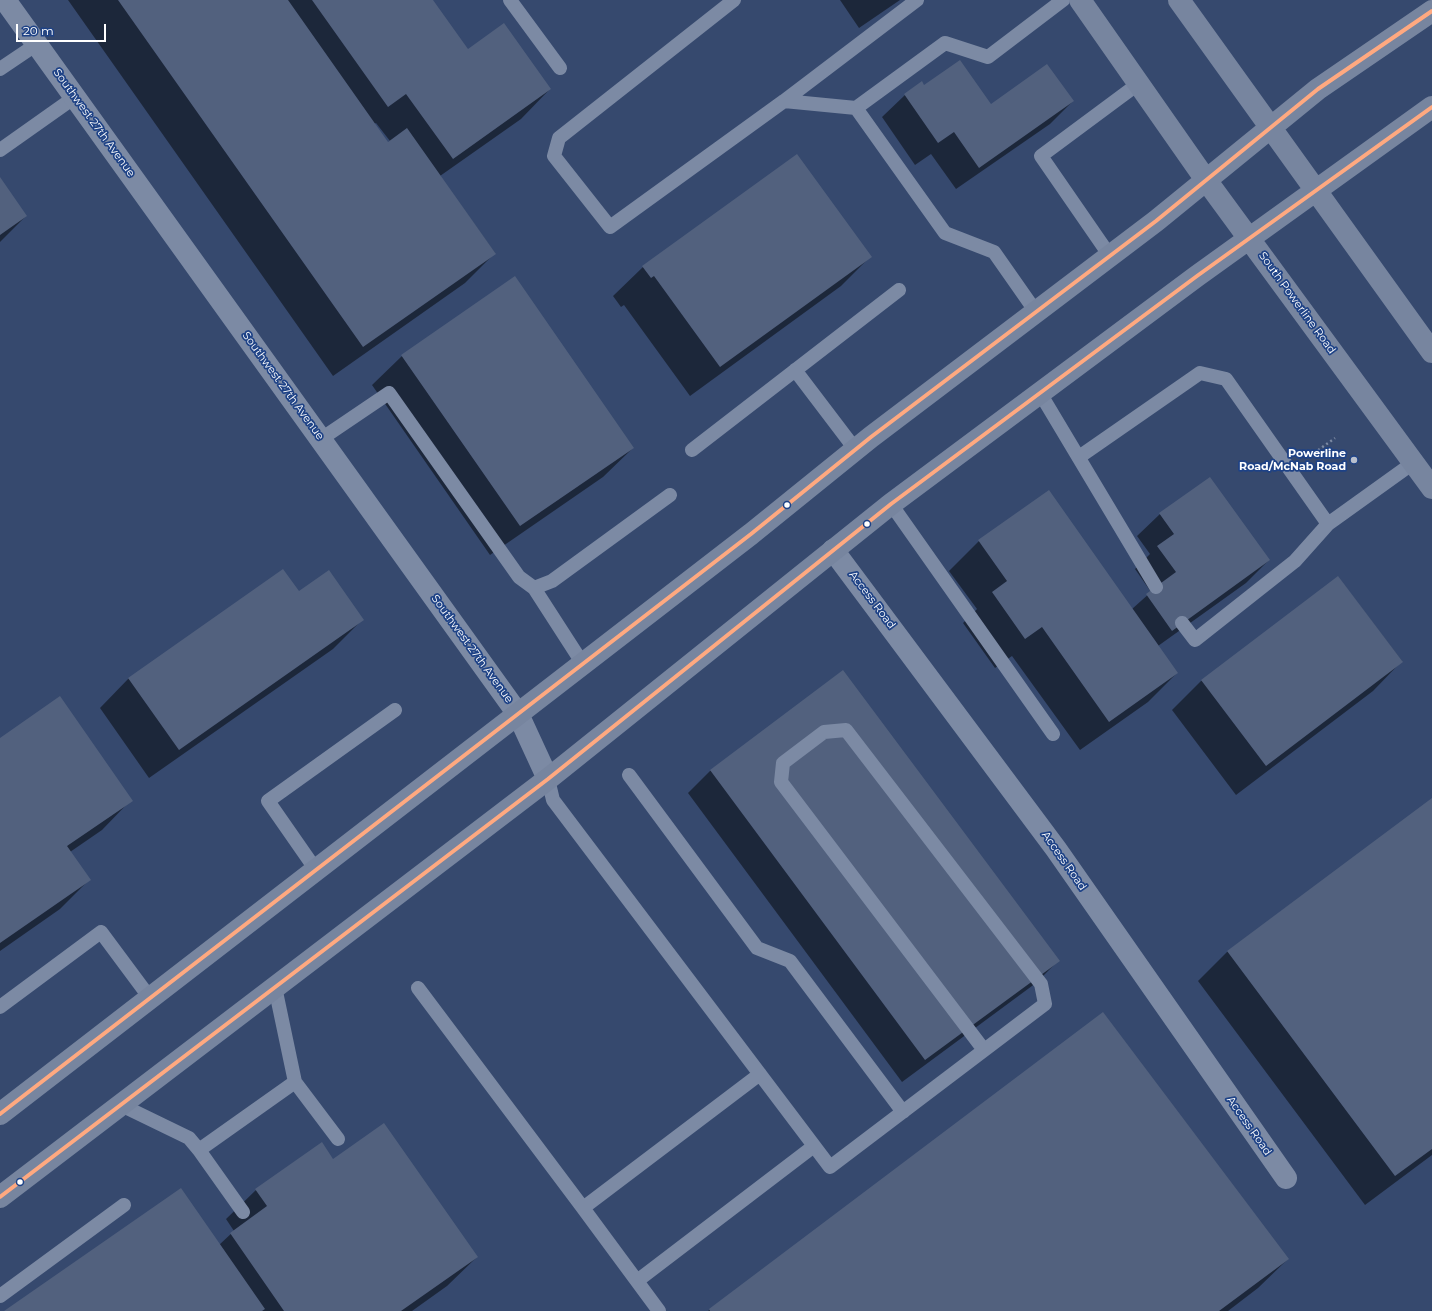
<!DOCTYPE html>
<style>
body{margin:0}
#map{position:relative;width:1432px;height:1311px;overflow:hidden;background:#36496e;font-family:Montserrat,sans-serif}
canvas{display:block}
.scale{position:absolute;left:16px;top:24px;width:90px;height:18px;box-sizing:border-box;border:2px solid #fff;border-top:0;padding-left:5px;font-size:12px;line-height:14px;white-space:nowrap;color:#fff;-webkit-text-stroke:3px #1e4286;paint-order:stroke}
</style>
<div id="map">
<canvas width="1432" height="1311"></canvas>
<div class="scale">20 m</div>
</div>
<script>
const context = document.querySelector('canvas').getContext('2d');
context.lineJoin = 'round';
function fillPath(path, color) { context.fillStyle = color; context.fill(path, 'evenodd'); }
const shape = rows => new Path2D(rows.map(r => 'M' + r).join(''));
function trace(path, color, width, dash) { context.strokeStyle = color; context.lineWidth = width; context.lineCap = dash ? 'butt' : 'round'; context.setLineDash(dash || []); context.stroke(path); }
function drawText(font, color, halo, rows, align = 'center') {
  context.font = font + ' Montserrat,sans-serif'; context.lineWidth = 3.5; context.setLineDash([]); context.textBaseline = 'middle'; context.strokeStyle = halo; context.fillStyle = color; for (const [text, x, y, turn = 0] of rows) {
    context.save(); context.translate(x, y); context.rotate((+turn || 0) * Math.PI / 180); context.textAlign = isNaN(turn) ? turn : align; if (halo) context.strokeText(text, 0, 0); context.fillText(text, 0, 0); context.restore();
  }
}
fillPath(shape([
 [68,0,432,0,468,50,550,89,521,119,440,176,495,253,465,283,333,376],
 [376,123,390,141,387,143,374,124],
 [840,0,900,0,859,28],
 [905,95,991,105,1073,101,1050,124,956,189,931,154,915,165,882,117],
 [0,179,26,216,0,242],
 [871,256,841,286,690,396,624,305,621,307,613,296,643,267],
 [402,356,633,448,603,477,490,555,372,385],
 [1049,492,1132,609,1151,592,1135,569,1150,554,1137,536,1160,514,1269,560,1246,583,1158,646,1177,673,1148,702,1080,750,1012,656,995,668,963,623,977,609,949,571,979,541],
 [1338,577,1402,661,1373,691,1236,795,1172,710,1201,681],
 [299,593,362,620,333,649,149,778,100,708,129,678],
 [843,672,1058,961,1036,983,902,1082,688,793,710,771],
 [0,739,131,800,102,830,70,852,89,880,60,909,0,951],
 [1432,799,1432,1155,1365,1205,1198,981,1228,951],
 [1103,1013,1288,1259,1258,1288,1228,1311,708,1311],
 [333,1160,477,1257,447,1286,412,1311,6,1311,219,1245,234,1231,226,1219,256,1190]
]), '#0007');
fillPath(shape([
 [118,0,288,0,388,142,407,128,496,254,363,347],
 [312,0,433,0,468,49,504,23,551,89,453,159,406,94,388,107],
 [960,60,991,104,1047,64,1074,101,979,168,954,132,938,143,904,94,922,81,924,85],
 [797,154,872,257,720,367,654,276,651,278,642,266],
 [0,177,27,216,0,235],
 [515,276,634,448,520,526,401,355],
 [1210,477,1270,560,1172,631,1146,594,1176,572,1157,546,1174,534,1159,513],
 [1049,490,1178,673,1109,722,1042,627,1025,639,992,592,1007,581,978,540],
 [283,569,299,591,329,570,364,620,179,750,128,678],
 [1338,576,1403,662,1266,766,1201,680],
 [843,670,1060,961,925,1060,710,770],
 [60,696,133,801,67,846,91,880,0,943,0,738],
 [1432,798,1432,1149,1395,1176,1227,951],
 [1103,1012,1289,1259,1219,1311,710,1311,709,1309],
 [384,1123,478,1257,401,1311,284,1311,230,1233,267,1206,255,1189,322,1142,333,1159],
 [181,1188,265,1309,262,1311,4,1311]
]), '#52617e');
trace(shape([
 [1310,456,1335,438]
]), '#7c8aa4', 2.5, [2, 3]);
trace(shape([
 [510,0,560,68],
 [734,0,559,138,554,156,610,227,784,101,917,0],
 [0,69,37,44],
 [784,101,856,108,945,43,988,57,1063,0],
 [856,108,945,233,994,252,1036,312],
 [0,150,75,97],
 [1110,256,1041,156,1138,84],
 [795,370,855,449],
 [1040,393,1156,587],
 [321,439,389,393,519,577,534,588,583,664],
 [692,450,899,290],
 [1079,457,1200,373,1226,379,1328,524],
 [891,504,1053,734],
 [534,588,552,581,670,495],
 [1182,623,1195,640,1295,561,1328,524,1413,463],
 [629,775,757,948,790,961,903,1112],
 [548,779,553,800,830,1167,1045,1004,1041,984,846,730,824,732,783,763,781,782,984,1050],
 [316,870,268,801,395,710],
 [418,988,583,1208],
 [0,1007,101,932,150,998],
 [295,1082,338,1139],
 [121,1105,189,1138,199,1150,295,1082,275,987],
 [199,1150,243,1212],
 [637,1281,814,1146],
 [0,1296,124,1205],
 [659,1311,583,1208,760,1074]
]), '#7c8aa4', 14);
trace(shape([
 [5,0,518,714,548,779],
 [833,550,1056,849,1286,1178]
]), '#7c8aa4', 22);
trace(shape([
 [1080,0,1206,180,1432,488],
 [1179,0,1432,352],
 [0,1114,751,534,871,437,1156,221,1318,89,1432,11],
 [0,1197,548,779,891,504,1197,276,1432,107]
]), '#77859f', 22);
trace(shape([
 [0,1114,751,534,871,437,1156,221,1318,89,1432,11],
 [0,1197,548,779,891,504,1197,276,1432,107]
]), '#ffa980', 4);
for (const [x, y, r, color] of [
 [1354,460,4,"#b9bfcc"],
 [787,505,3.5,"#fff"],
 [867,524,3.5,"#fff"],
 [20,1182,3.5,"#fff"]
]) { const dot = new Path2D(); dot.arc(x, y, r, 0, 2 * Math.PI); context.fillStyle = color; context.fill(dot); trace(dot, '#1e4286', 1.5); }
drawText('11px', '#fff', '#1e4286', [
 ["Southwest 27th Avenue",94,123,54],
 ["South Powerline Road",1297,303,54],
 ["Southwest 27th Avenue",283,386,54],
 ["Access Road",872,600,53],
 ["Southwest 27th Avenue",472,649,54],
 ["Access Road",1064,861,55],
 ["Access Road",1249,1126,55]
]);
drawText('bold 11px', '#fff', '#1e4286', [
 ["Powerline",1346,454],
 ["Road/McNab Road",1346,467]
], 'right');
</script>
